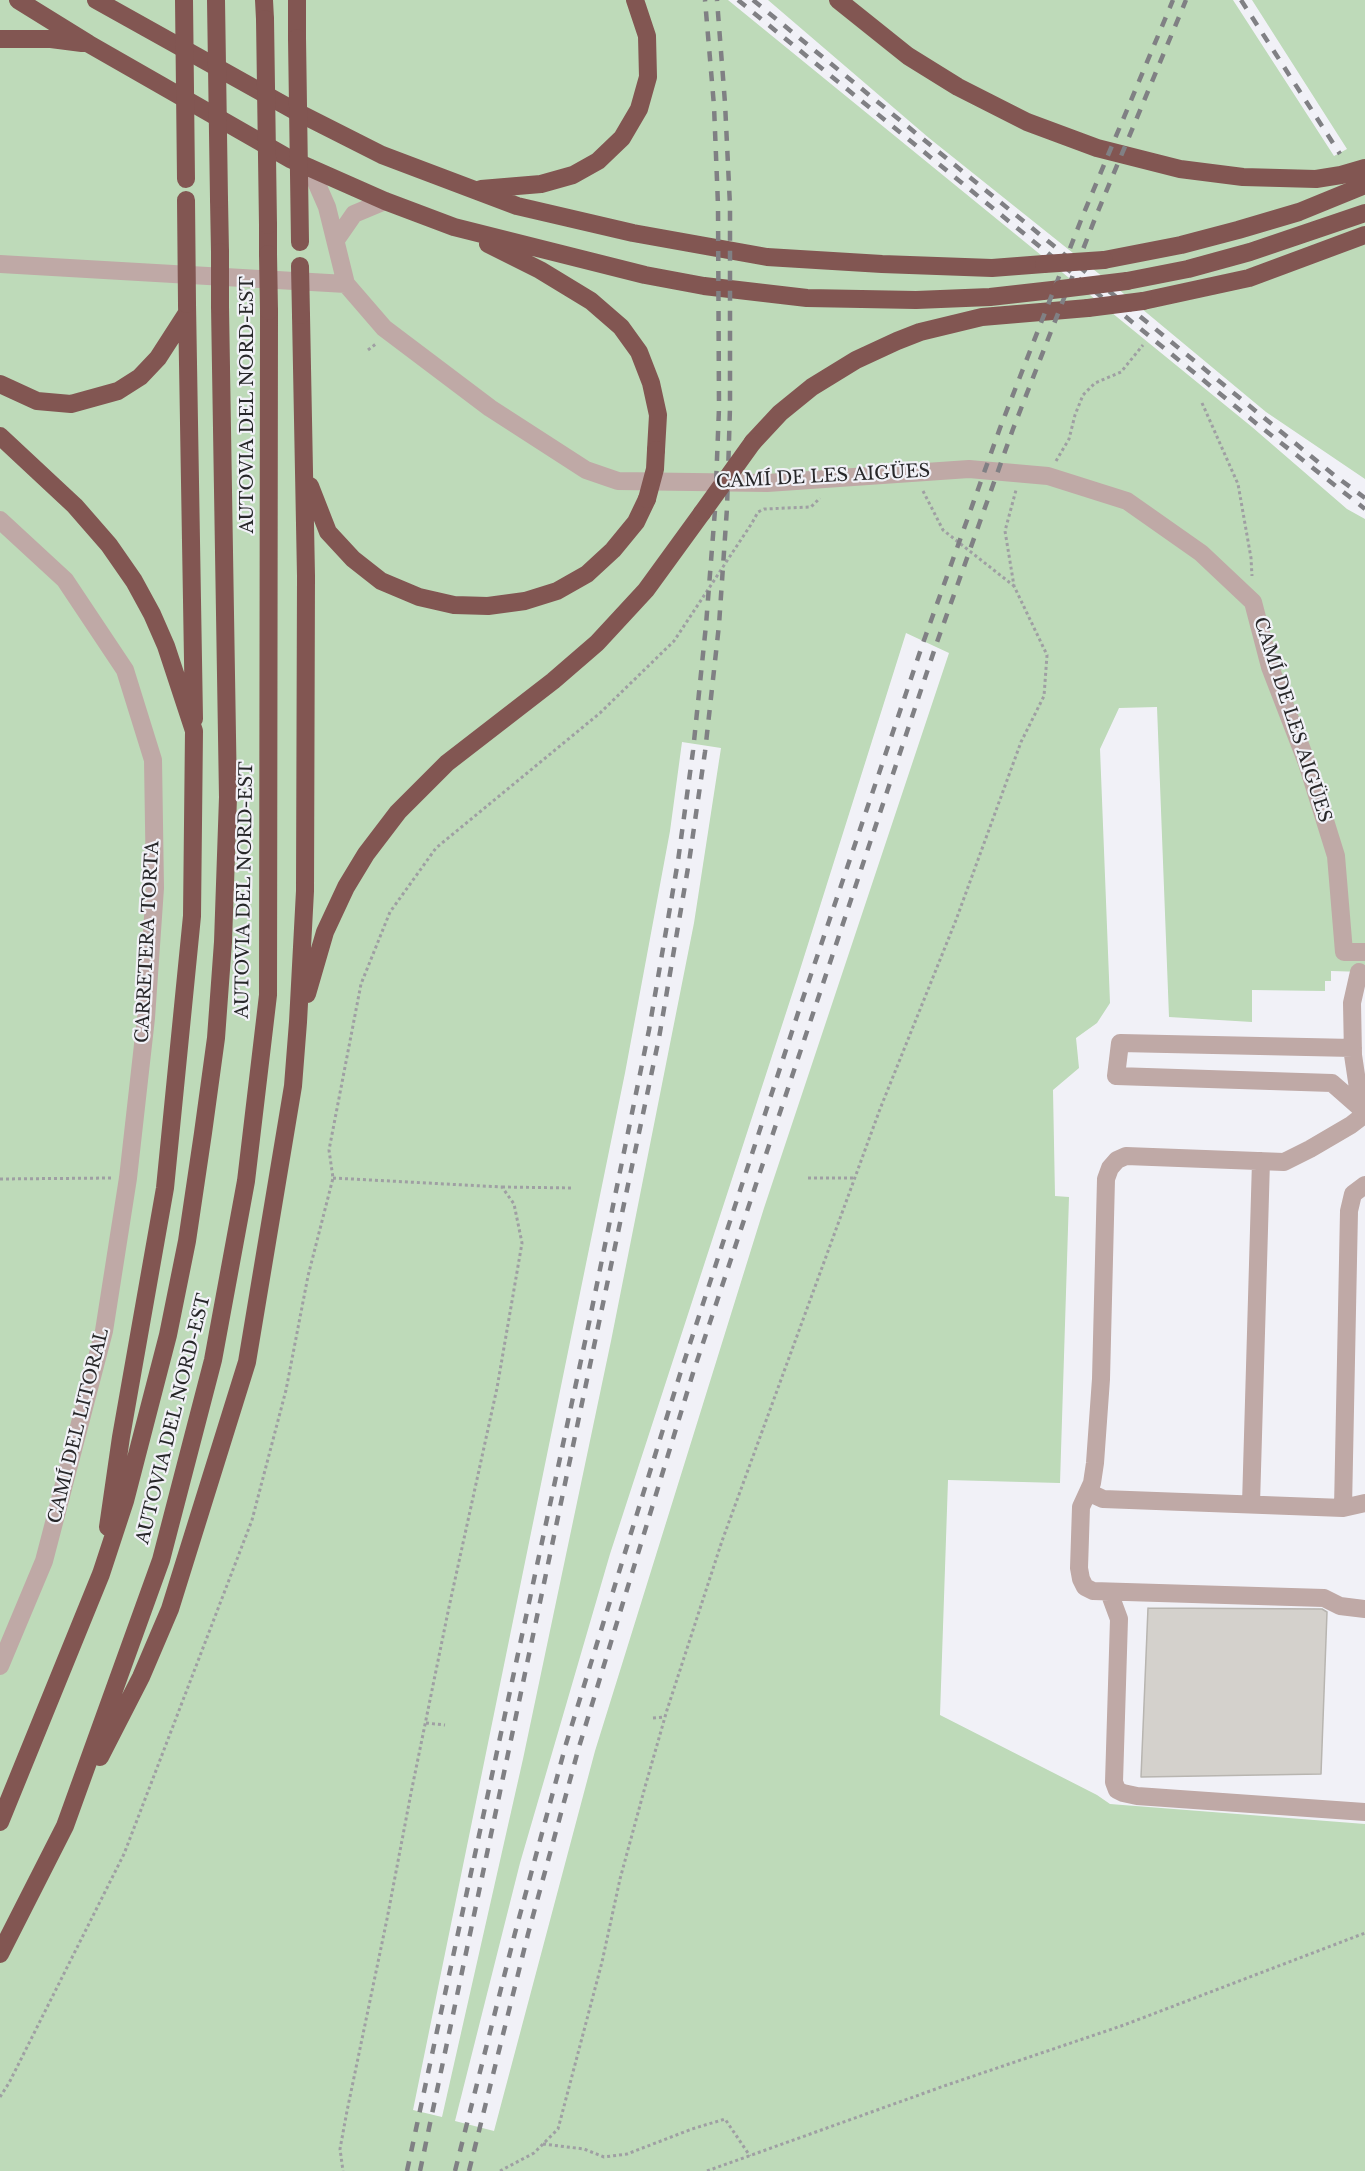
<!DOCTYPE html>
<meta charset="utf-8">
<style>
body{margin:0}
canvas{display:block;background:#f1f1f7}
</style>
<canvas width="1365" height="2171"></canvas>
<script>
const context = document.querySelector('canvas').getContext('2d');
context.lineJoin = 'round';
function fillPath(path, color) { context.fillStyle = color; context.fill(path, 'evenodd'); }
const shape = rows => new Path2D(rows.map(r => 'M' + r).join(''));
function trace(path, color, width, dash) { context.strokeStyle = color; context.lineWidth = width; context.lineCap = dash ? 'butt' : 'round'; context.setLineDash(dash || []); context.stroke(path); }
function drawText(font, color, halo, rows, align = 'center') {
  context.font = font + ' "Libre Baskerville",serif'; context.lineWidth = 4.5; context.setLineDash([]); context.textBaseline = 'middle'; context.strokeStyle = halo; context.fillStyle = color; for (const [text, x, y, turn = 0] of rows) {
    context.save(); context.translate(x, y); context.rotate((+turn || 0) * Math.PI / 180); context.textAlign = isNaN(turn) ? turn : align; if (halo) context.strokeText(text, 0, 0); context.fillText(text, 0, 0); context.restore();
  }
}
fillPath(shape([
 [0,0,728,0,1252,427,1347,509,1365,519,1365,972,1331,971,1331,981,1325,981,1325,991,1252,990,1252,1022,1169,1017,1157,707,1119,708,1100,749,1110,1003,1097,1023,1076,1038,1079,1068,1053,1090,1055,1196,1069,1197,1060,1483,948,1480,940,1715,1097,1795,1110,1804,1365,1824,1365,2171,0,2171],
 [906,633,949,653,764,1208,595,1751,494,2131,455,2121,520,1863,610,1554,798,976],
 [682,742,721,748,694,923,611,1341,523,1759,442,2117,413,2110,625,1073,670,831],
 [768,0,1233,0,1334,156,1347,149,1252,0,1365,0,1365,479,1266,412,1118,289,929,138]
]), '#bedab9');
const building = shape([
 [1148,1608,1322,1609,1327,1612,1321,1774,1141,1777,1148,1608]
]);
fillPath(building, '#d4d1cc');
trace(building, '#b8b5b0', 1.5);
trace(shape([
 [368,350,377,343],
 [1202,403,1238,484,1251,558,1252,576],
 [1056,461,1069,439,1075,415,1083,395,1095,383,1121,372,1143,345],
 [923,491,943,530,1014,586],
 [333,1178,502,1187,514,1204,522,1243,497,1388,449,1607,411,1793,387,1919,347,2111,340,2149,343,2171],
 [808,1178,854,1178],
 [0,1179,111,1178],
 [502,1187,574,1188],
 [653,1718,665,1717],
 [426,1723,445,1725],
 [0,2097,9,2083,124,1854,252,1520,286,1390,308,1276,333,1178,329,1150,361,984,390,912,436,848,600,713,674,641,752,523,758,512,764,509,811,507,820,498],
 [543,2144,584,2149,604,2157,627,2154,692,2129,725,2119,750,2156],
 [500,2171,534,2153,558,2129,602,1962,620,1879,645,1787,667,1710,722,1541,880,1109,956,920,1021,742,1044,696,1047,655,1014,586,1005,531,1016,490],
 [707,2171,944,2086,1124,2025,1365,1933]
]), '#9f9fa3', 3, [3, 3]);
trace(shape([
 [310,168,327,207,346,284],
 [336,240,354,214,385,201],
 [0,264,346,284,384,328,490,408,586,470,618,481,767,483,969,469,1048,476,1127,501,1201,553,1253,602,1270,667,1307,763,1336,856,1344,952,1365,952],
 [0,520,65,580,125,670,153,760,155,888,146,1018,128,1178,104,1331,44,1561,0,1666],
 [1359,972,1352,1003,1353,1055,1359,1095,1365,1110],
 [1353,1048,1120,1043,1116,1076,1332,1083,1365,1112],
 [1365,1114,1351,1125,1310,1149,1284,1162,1126,1156,1117,1160,1110,1168,1106,1179,1101,1379,1095,1463,1092,1483,1081,1507,1079,1568,1081,1579,1085,1587,1093,1591,1324,1598,1340,1606,1365,1609],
 [1088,1492,1103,1499,1343,1508,1365,1503],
 [1251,1504,1261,1161],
 [1343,1508,1349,1211,1353,1194,1365,1185],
 [1109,1592,1119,1619,1114,1782,1117,1790,1123,1793,1137,1796,1365,1812]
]), '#bfa9a6', 18);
trace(shape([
 [18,0,89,44,290,159,385,201,454,227,645,275,704,286,807,298,916,300,990,297,1061,289],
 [96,0,295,111,382,155,517,206,633,233,767,257,882,264,992,268,1044,264],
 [264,0,265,19],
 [297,0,297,38],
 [838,0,908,56,958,87,1027,122,1097,148,1180,169,1243,177,1316,179,1341,175,1365,168],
 [0,39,51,39,82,43],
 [481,189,541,184,573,175,598,161,622,138,639,109,648,77,647,36,635,0],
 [219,199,220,252],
 [268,225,268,254],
 [488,244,540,270,591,301,621,327,639,352,651,383,658,415,656,450],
 [1104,260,1181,245,1238,230,1299,212,1365,185],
 [1127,281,1188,269,1250,252,1365,213],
 [1143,301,1249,278,1365,235],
 [187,304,194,719],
 [0,384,37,401,71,404,118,391,140,377,158,358,187,313],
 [0,436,75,506,109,545,134,581,152,614,166,646,194,731,192,916,165,1188,121,1437,108,1527],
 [753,442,780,413,812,387,856,360,897,341,920,332,982,317,1088,308],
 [310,486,328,532,353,559,381,581,419,597,454,605,488,606,525,601,557,591,587,574,613,550,636,522,647,499],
 [307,994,325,932,346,887,366,854,398,812,447,763,553,681,597,643,646,590,702,513],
 [100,1757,141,1677,170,1609,247,1362,293,1086,298,1022,305,891,306,576,301,315],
 [0,1822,101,1574,125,1501,168,1335,187,1241,203,1133,216,1038,223,942,228,797,220,306],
 [0,1954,65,1826,161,1560,213,1360,246,1181,268,995,269,311]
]), '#825652', 18);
trace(shape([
 [738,0,1257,424,1365,509],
 [753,0,1334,475,1365,498],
 [1241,0,1340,154],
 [407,2171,589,1323,649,1030,678,861,693,751,706,625,715,510,719,408,718,205,714,106,705,0],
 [420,2171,659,1038,689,862,705,752,719,625,727,508,730,407,730,206,725,103,717,0],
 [455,2171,515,1933,566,1744,681,1371,800,1007,923,643,1000,428,1083,215,1173,0],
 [469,2171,528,1934,579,1747,693,1373,936,645,1013,429,1096,216,1186,0]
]), '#808084', 4.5, [10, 10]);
trace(shape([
 [184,0,186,179],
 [216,0,219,199],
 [265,19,268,225],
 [297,38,300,242],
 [186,200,187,304],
 [220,252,220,306],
 [268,254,269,311],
 [1044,264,1104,260],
 [300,266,301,315],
 [1061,289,1127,281],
 [1088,308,1143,301],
 [647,499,655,469,656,450],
 [702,513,753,442]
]), '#825652', 18);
drawText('18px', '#272729', '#f1f1f7', [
 ["AUTOVIA DEL NORD-EST",248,405,-90],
 ["CAMÍ DE LES AIGÜES",823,477,-3],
 ["CAMÍ DE LES AIGÜES",1292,720,72],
 ["AUTOVIA DEL NORD-EST",245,890,-89],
 ["CARRETERA TORTA",148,942,-87],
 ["AUTOVIA DEL NORD-EST",174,1419,-76],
 ["CAMÍ DEL LITORAL",79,1426,-76]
]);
</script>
